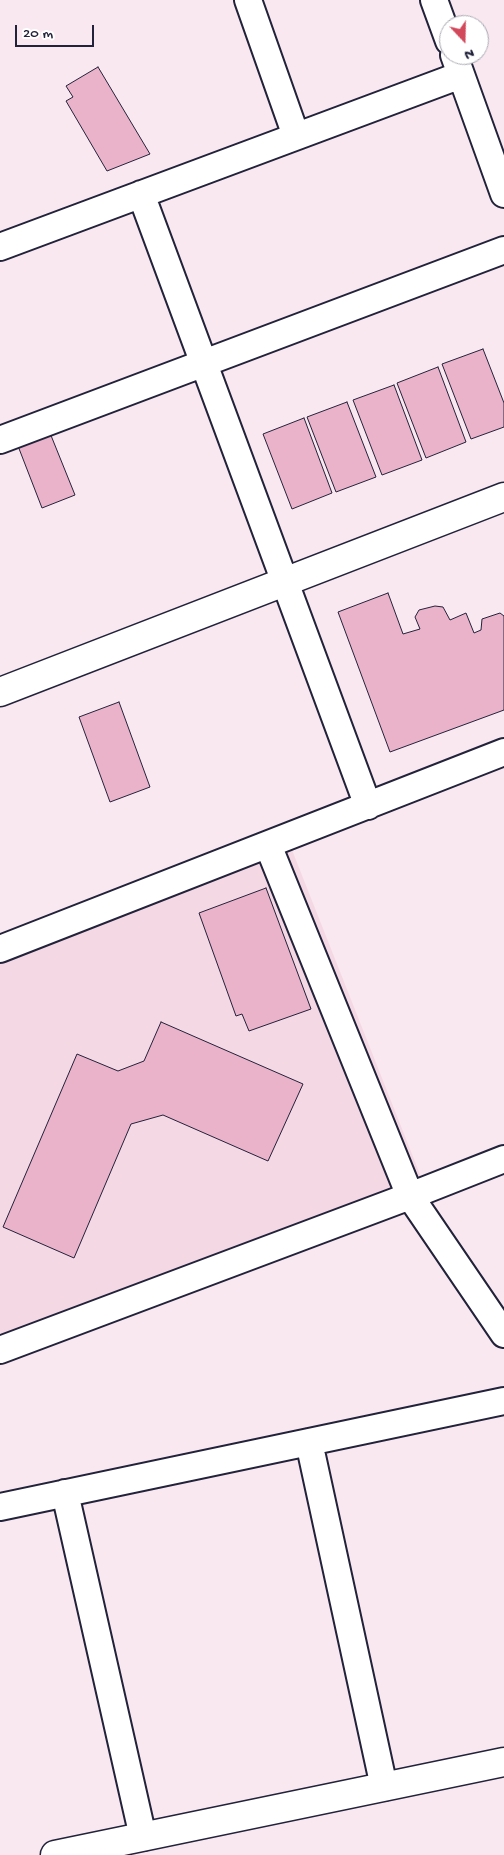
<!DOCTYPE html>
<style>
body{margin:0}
#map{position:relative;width:504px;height:1855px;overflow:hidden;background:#f9e8ef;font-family:"Gochi Hand",sans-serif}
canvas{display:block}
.north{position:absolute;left:439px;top:15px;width:50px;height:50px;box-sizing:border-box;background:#fff;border:1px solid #a7a7b1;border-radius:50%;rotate:159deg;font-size:14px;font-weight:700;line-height:20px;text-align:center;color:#22223b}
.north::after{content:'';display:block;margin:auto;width:18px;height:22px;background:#d1495b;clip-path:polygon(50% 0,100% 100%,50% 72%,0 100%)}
.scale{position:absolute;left:15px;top:25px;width:79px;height:22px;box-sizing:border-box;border:2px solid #22223b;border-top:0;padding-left:6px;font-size:15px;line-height:18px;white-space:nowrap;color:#22223b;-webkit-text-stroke:4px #fff;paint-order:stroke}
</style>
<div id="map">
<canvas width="504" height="1855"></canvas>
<div class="north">N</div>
<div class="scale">20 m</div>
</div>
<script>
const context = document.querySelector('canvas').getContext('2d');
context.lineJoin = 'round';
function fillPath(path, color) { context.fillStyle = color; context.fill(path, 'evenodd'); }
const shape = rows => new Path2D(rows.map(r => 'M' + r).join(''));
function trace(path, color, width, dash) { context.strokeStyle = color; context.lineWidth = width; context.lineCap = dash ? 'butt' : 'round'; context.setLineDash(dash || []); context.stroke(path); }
fillPath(shape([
 [292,850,421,1177,3,1341,0,1331,0,962]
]), '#f4d8e4');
const building = shape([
 [98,67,150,154,107,171,66,101,73,97,66,86,98,67],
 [483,349,504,403,504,427,471,439,442,364,483,349],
 [438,367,466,442,426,458,397,383,438,367],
 [394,385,422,460,382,475,353,400,394,385],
 [347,402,376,477,336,492,307,417,347,402],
 [304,418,332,493,292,509,263,434,304,418],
 [50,433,75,495,42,508,18,446,50,433],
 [388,593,403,634,420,629,415,617,419,610,435,606,443,607,450,620,466,613,474,633,481,630,482,619,500,613,504,616,504,710,390,752,338,612,388,593],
 [119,702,150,787,110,802,79,717,119,702],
 [266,888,311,1009,249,1031,242,1014,236,1016,199,913,266,888],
 [161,1022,303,1084,268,1161,163,1115,131,1124,74,1258,3,1227,77,1054,118,1071,144,1061,161,1022]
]);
fillPath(building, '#eab3ca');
trace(building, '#22223b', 1);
const minor = shape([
 [248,0,296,136],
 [434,0,449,41],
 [454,55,504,194],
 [141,194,368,806],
 [0,247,461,75],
 [0,440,504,250],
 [268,845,410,1196,504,1334],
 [0,949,504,752],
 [0,1350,410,1196,504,1159],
 [309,1442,384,1787],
 [65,1493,143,1837],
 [0,1507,504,1401]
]);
const tertiary = shape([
 [0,692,504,497],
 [55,1855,504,1762]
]);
trace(minor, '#22223b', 30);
trace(tertiary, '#22223b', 31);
trace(minor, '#fff', 26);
trace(tertiary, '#fff', 28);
</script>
